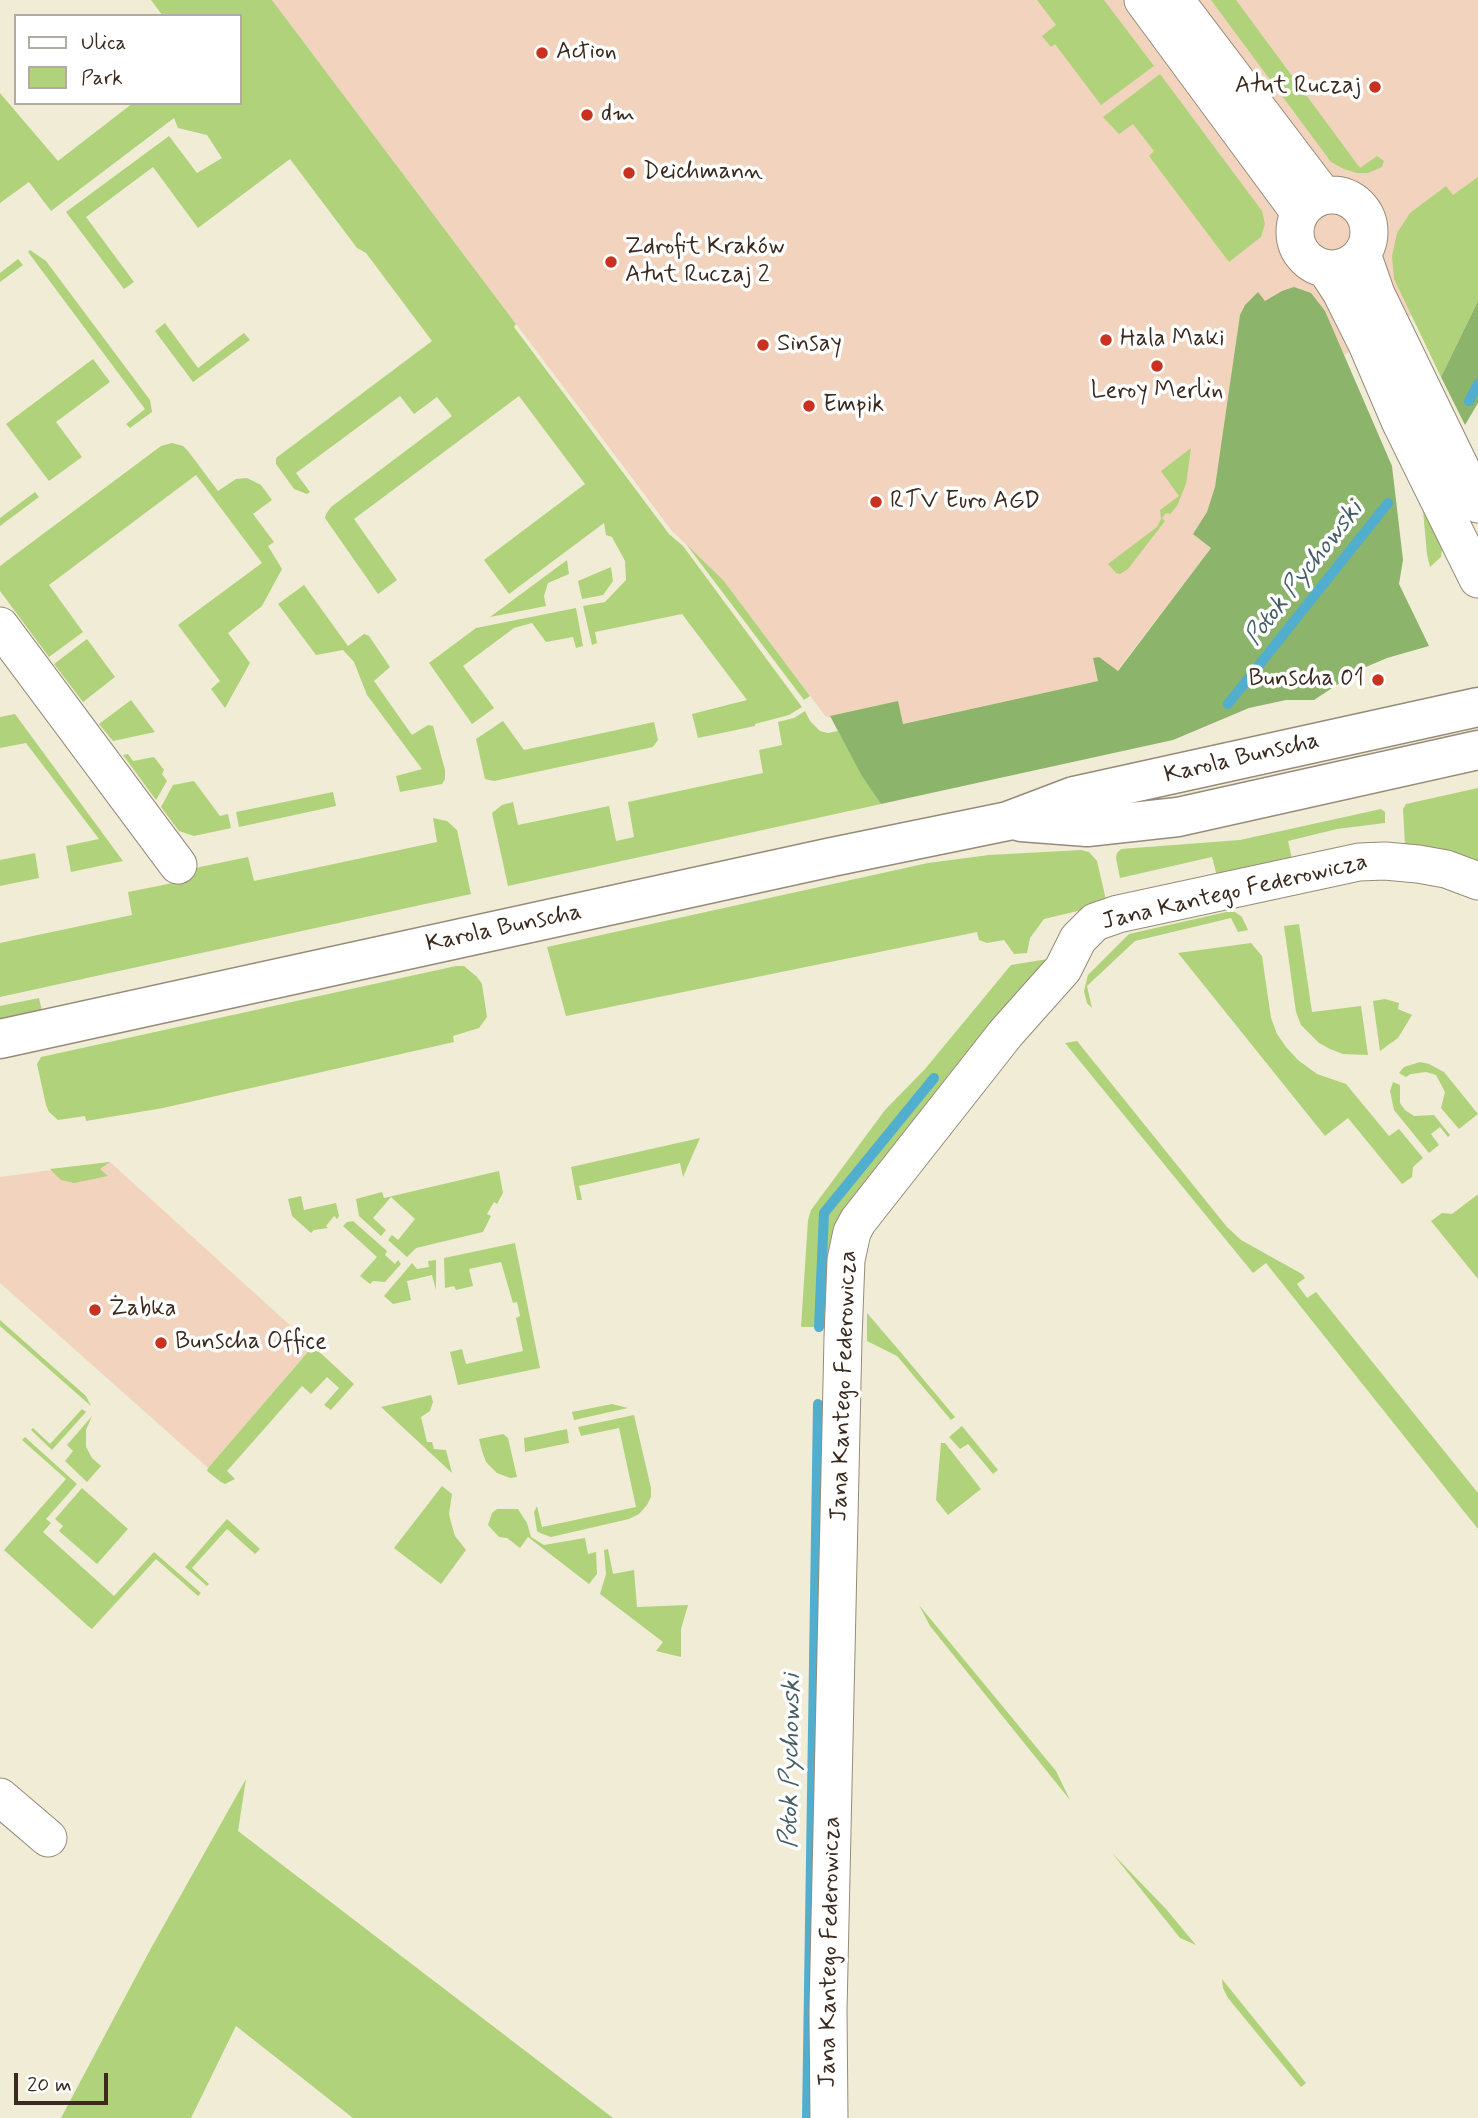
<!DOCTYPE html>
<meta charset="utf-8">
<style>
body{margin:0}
#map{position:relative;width:1478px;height:2118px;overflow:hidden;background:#f1ecd6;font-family:Mynerve,sans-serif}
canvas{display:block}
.legend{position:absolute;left:14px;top:14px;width:228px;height:91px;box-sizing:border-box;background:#fff;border:2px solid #b1aaa5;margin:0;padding:9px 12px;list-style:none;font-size:21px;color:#3b2a1e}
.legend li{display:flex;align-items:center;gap:14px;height:35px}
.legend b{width:35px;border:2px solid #b1aaa5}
.scale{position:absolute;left:14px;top:2073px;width:94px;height:32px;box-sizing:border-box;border:4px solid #3b2a1e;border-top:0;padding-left:9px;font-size:21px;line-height:24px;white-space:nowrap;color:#3b2a1e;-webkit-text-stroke:5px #fff;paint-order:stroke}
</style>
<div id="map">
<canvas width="1478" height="2118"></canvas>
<ul class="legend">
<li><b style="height:9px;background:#fff"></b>Ulica</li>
<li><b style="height:19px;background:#b0d27a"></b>Park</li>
</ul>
<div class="scale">20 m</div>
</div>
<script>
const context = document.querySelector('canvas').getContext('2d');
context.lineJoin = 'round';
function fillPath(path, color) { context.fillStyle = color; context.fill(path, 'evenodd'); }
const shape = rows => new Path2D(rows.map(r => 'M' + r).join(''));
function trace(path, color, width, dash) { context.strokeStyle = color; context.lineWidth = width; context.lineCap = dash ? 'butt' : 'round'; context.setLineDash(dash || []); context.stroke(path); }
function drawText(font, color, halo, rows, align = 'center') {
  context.font = font + ' Mynerve,sans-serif'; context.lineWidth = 7; context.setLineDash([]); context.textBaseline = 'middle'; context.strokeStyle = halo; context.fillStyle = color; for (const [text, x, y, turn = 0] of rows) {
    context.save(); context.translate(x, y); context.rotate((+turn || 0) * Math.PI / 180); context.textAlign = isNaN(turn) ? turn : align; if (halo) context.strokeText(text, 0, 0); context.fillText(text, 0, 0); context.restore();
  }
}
fillPath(shape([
 [272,0,1478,0,1478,249,1437,300,1292,386,1211,548,1117,671,1098,681,902,724,826,717,724,581,672,531],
 [110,1162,313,1346,208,1468,0,1283,0,1177]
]), '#f2d4be');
fillPath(shape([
 [151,0,272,0,516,324,514,327,669,534,683,546,802,707,789,715,755,724,755,726,698,738,692,714,747,700,682,614,595,632,597,643,592,645,583,606,605,602,626,580,625,561,612,537,606,535,604,523,509,594,484,560,585,484,519,396,354,519,397,580,378,594,325,518,326,514,331,507,452,416,437,397,414,414,400,396,296,473,310,492,307,494,294,489,276,464,276,458,432,341,366,253,357,248,290,159,198,228,153,167,86,217,134,282,124,289,66,212,169,136,197,173,222,158,207,135,178,128,174,118,51,211,29,182,0,203,0,93,58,161,133,103,240,103,240,16,163,16],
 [1037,0,1104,0,1154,66,1101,105,1055,44,1051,47,1042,36,1056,25],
 [1211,0,1236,0,1360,168,1377,156,1384,161,1382,167,1368,173,1357,173,1344,169,1331,162],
 [1160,74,1262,211,1265,224,1261,237,1229,262,1149,156,1154,151,1133,124,1119,134,1103,117],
 [1478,177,1478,301,1441,377,1394,279,1392,256,1397,233,1410,213,1446,186,1453,195],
 [30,250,46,261,150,400,152,412,130,428,126,424,145,409,28,252],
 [18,259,23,265,0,282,0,273],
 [165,323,198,368,244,333,250,340,193,382,155,331],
 [93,359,110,382,56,422,82,457,49,481,6,424],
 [172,443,183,446,188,451,218,491,236,479,247,478,261,485,272,500,253,514,274,542,268,546,282,569,262,606,228,633,250,663,225,708,211,689,220,681,178,625,262,563,196,475,49,585,83,632,49,657,0,591,0,566,161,446],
 [1191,448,1186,484,1177,506,1170,514,1166,513,1162,518,1165,521,1128,569,1120,574,1116,573,1108,564,1157,527,1161,519,1160,510,1179,496,1161,471],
 [35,492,39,497,0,526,0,518],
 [1422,500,1443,544,1441,557,1430,567,1427,554],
 [686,544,724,581,810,696,804,700],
 [567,560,569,574,548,583,544,596,546,606,490,617],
 [611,567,613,581,603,595,582,599,578,581],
 [304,585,348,646,364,634,369,636,390,667,374,681,412,735,428,725,433,726,445,770,445,779,442,784,400,792,396,776,422,769,367,695,354,662,343,650,316,655,278,604],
 [576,608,583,646,576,648,573,637,546,642,532,623,514,628,463,666,494,708,472,724,429,663,476,628],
 [87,639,115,677,83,702,54,664],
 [131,700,155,732,113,741,99,724],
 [805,711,810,721,820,731,828,733,838,731,881,804,508,886,492,813,502,805,513,802,518,825,609,806,616,841,634,837,628,802,763,773,759,750,782,745,778,722,794,718],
 [15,714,123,861,71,872,66,846,99,839,26,743,0,748,0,717],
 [503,721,524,750,654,722,658,740,653,747,494,781,485,779,476,739],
 [128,754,133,761,154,757,164,770,162,774,167,781,156,800,123,755],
 [194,781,220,816,228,814,231,828,194,836,179,831,161,807,173,785],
 [1478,788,1478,863,1435,848,1405,845,1403,809,1406,804],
 [333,792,336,806,239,827,236,812],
 [1381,809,1385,812,1385,823,1337,829,1288,841,1293,863,1218,880,1212,857,1120,878,1116,858,1117,853,1121,849,1240,840],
 [433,818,447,821,457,830,471,894,0,997,0,943,132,915,128,892,173,883,191,870,200,867,248,857,254,881,437,842],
 [1081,850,1089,852,1097,861,1107,904,1044,919,1030,938,1027,953,1014,954,1004,940,987,943,979,940,977,932,566,1016,547,947,928,863,989,855],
 [35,853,39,878,0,886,0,860],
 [1226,912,1235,912,1242,917,1248,930,1238,932,1231,918,1135,941,1087,986,1092,1008,1087,1003,1084,991,1088,975,1129,934],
 [1299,924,1312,1012,1361,1006,1368,1055,1343,1054,1330,1049,1319,1043,1301,1025,1296,1012,1284,926],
 [1251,943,1262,956,1271,1018,1277,1034,1286,1047,1298,1060,1317,1074,1346,1084,1389,1136,1399,1129,1423,1158,1413,1167,1412,1177,1402,1184,1348,1118,1325,1136,1178,953],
 [1048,959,945,1087,828,1321,822,1327,801,1327,808,1220,811,1210,885,1110,925,1069,1011,965],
 [456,966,464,966,477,977,482,984,487,1017,479,1028,453,1036,454,1042,163,1108,86,1121,85,1116,58,1120,49,1112,46,1105,37,1064,41,1057],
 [39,998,42,1011,0,1019,0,1006],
 [1385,999,1399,1003,1398,1009,1412,1015,1398,1038,1380,1051,1373,1001],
 [1077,1041,1227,1227,1241,1240,1302,1274,1305,1278,1297,1284,1307,1298,1316,1292,1478,1493,1478,1529,1266,1263,1253,1273,1065,1043],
 [1420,1062,1429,1064,1444,1072,1478,1114,1459,1129,1441,1108,1445,1092,1436,1075,1426,1072,1411,1074,1406,1077,1399,1073,1404,1067],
 [1393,1082,1400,1085,1400,1103,1405,1110,1414,1116,1434,1115,1450,1135,1448,1137,1440,1127,1431,1134,1439,1145,1429,1153,1394,1110,1390,1091],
 [700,1138,683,1177,680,1163,579,1186,582,1200,577,1200,571,1167],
 [110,1162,100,1169,108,1176,74,1183,61,1180,50,1169],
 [499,1171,503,1193,497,1204,494,1202,487,1214,491,1216,483,1232,416,1248,407,1257,388,1240,392,1235,398,1240,415,1219,391,1197,373,1218,386,1230,381,1236,359,1216,356,1199,382,1192,384,1198],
 [1477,1195,1478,1196,1478,1279,1431,1221,1442,1213,1452,1214],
 [301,1196,304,1210,336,1203,339,1216,337,1219,334,1216,326,1226,328,1228,314,1230,311,1233,292,1216,288,1199],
 [353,1221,387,1251,385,1255,395,1264,398,1260,401,1264,385,1282,373,1281,370,1284,360,1276,377,1257,343,1226,347,1222],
 [515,1243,540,1368,458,1385,450,1352,462,1349,466,1364,523,1351,516,1318,520,1316,517,1302,513,1303,501,1262,469,1269,473,1286,456,1290,454,1286,445,1288,444,1258],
 [436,1260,436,1290,432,1275,407,1281,411,1300,393,1304,384,1296,412,1263,417,1269,429,1267,428,1261],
 [867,1313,903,1355,955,1417,951,1420,897,1356,867,1341],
 [0,1320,86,1396,91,1406,0,1326],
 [313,1346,354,1384,331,1410,324,1405,339,1388,327,1377,311,1394,302,1386,227,1471,235,1479,225,1484,221,1482,207,1471,208,1468],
 [431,1395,433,1402,430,1411,421,1417,427,1442,432,1442,434,1449,446,1450,452,1473,381,1407],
 [612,1404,628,1408,574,1420,572,1412],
 [82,1409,86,1412,52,1450,31,1430,33,1428,50,1444],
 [634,1415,651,1488,651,1497,647,1505,639,1514,629,1519,551,1537,540,1533,537,1531,534,1512,537,1506,542,1527,636,1507,619,1428,581,1436,578,1427],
 [92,1416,86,1430,86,1447,92,1458,101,1466,87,1482,65,1461,73,1451,67,1445],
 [962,1426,998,1470,993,1474,968,1444,960,1449,949,1437],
 [567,1429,569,1443,525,1452,524,1438],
 [503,1434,508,1438,517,1477,510,1478,497,1473,486,1462,482,1451,479,1439],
 [25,1437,77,1484,46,1519,51,1523,43,1532,114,1596,154,1552,201,1593,198,1596,156,1559,92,1629,88,1626,4,1550,66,1479,22,1440],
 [941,1443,945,1443,981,1489,948,1515,936,1500],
 [442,1486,452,1494,449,1514,452,1526,455,1536,466,1550,441,1584,394,1548],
 [82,1488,128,1529,97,1564,59,1531,63,1526,55,1519],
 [497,1509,518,1509,527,1523,531,1537,544,1545,585,1538,588,1554,596,1552,597,1574,589,1584,528,1537,520,1548,507,1538,499,1537,488,1525,492,1513],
 [227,1519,260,1549,255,1554,227,1529,192,1568,209,1584,207,1586,185,1567],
 [608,1549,613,1574,634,1570,637,1607,688,1605,681,1629,681,1657,656,1651,663,1642,600,1594,606,1574,604,1550],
 [919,1605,1056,1771,1070,1800,930,1626],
 [246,1779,238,1831,613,2118,353,2118,236,2026,191,2118,61,2118,150,1950],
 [1112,1853,1166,1909,1196,1945,1180,1938],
 [1222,1979,1306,2083,1301,2087,1228,1998,1223,1988]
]), '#b0d27a');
fillPath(shape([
 [1294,287,1311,293,1325,311,1392,466,1403,560,1399,584,1429,646,1387,658,1361,669,1314,700,1286,700,1249,708,1173,740,881,804,862,776,830,716,898,701,903,724,1098,681,1093,658,1099,657,1118,671,1211,548,1193,534,1207,512,1215,487,1240,315,1245,305,1258,292,1265,301,1282,291],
 [1478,301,1478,403,1465,425,1441,377]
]), '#8cb46a');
trace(shape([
 [1469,401,1478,384],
 [1228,704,1388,503],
 [819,1327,824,1213,934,1078],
 [807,2118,818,1404]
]), '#51aecf', 10);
const minor = shape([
 [1143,0,1300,213],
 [1175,0,1323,195],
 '1295 232a37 37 0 1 1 74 0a37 37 0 1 1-74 0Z',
 [1362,254,1376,294,1478,504],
 [1326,269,1341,292,1367,344,1400,421,1478,579],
 [0,626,178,865],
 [0,1797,48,1838],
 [829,2118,828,2010,843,1338,846,1260,852,1232,858,1221,1006,1033,1063,969,1078,939,1095,922,1118,914,1359,862,1385,861,1418,864,1446,869,1478,881]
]);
const major = shape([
 [1021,822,1087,827,1178,817,1478,750],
 [0,1039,832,857,1008,821,1074,796,1478,707]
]);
trace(minor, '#968b7a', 39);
trace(major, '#968b7a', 41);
trace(minor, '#fff', 37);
trace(major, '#fff', 38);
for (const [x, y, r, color] of [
 [542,53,7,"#c8321e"],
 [1375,87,7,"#c8321e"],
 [587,115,7,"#c8321e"],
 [629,173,7,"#c8321e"],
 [611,262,7,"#c8321e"],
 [1106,340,7,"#c8321e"],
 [763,345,7,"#c8321e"],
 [1157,366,7,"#c8321e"],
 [809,406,7,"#c8321e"],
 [876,502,7,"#c8321e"],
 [1378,680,7,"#c8321e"],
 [95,1310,7,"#c8321e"],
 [161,1343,7,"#c8321e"]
]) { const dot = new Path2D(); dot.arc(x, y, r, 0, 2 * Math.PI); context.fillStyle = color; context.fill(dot); trace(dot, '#fff', 2.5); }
drawText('24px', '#3b2a1e', '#fff', [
 ["Action",556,53],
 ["Atut Ruczaj",1361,87,"right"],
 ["dm",601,115],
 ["Deichmann",643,173],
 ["Zdrofit Kraków",625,248],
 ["Atut Ruczaj 2",625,276],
 ["Hala Maki",1120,340],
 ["Sinsay",777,345],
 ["Leroy Merlin",1157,392,"center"],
 ["Empik",823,406],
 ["RTV Euro AGD",890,502],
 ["Bunscha 01",1364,680,"right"],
 ["Żabka",109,1310],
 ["Bunscha Office",175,1343]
], 'left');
drawText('24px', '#3b2a1e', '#fff', [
 ["Karola Bunscha",1242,759,-13],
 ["Jana Kantego Federowicza",1235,893,-13],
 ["Karola Bunscha",504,929,-12],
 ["Jana Kantego Federowicza",845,1386,-88],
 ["Jana Kantego Federowicza",831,1952,-89]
]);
drawText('italic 26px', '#445f65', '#fff', [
 ["Potok Pychowski",1305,574,-52],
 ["Potok Pychowski",792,1761,-89]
]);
</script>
